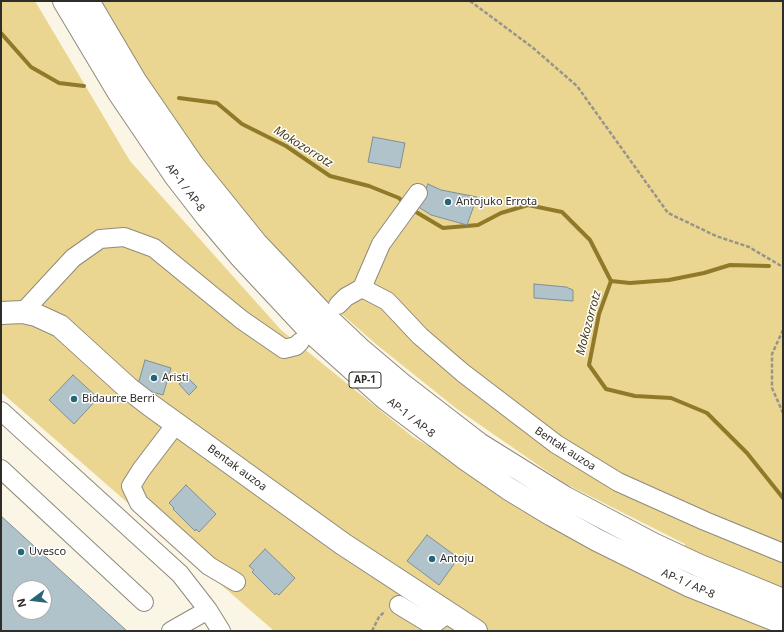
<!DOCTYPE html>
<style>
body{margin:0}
#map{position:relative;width:784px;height:632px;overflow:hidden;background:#faf5e4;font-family:"Noto Sans",sans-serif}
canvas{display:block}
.frame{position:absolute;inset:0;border:2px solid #2f2d27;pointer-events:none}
.north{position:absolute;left:12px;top:580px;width:40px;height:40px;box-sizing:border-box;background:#fff;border:1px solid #acaba9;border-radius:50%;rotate:255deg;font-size:11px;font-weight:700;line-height:16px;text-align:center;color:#2f2d27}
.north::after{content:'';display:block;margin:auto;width:14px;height:18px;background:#25667a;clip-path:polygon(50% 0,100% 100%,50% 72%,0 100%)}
</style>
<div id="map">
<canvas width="784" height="632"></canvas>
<div class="frame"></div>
<div class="north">N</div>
</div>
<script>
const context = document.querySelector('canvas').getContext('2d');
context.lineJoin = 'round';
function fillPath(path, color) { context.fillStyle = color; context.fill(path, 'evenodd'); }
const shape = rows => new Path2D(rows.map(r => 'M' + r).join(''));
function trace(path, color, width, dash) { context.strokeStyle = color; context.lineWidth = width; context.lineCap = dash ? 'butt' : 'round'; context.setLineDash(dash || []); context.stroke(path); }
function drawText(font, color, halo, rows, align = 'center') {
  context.font = font + ' "Noto Sans",sans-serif'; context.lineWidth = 3; context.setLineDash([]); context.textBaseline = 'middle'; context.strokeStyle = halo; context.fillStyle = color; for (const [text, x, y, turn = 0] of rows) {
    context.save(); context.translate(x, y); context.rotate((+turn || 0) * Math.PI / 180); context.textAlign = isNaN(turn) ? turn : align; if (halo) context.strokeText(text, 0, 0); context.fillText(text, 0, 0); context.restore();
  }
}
fillPath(shape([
 [1,1,35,1,130,161,281,330,413,437,673,590,685,544,564,483,457,409,377,345,289,268,196,160,97,1,783,1,783,631,274,631,1,392]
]), '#ebd691');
trace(shape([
 [1,33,31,67,59,83,84,86],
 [179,98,217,103,242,124,286,146,330,176,369,186,399,198,404,203],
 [411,209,443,228,478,225,501,213,528,205,562,212,590,240,611,281,599,314,589,365,606,389,635,396,671,398,707,413,747,453,783,498],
 [611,281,630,283,669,280,704,273,730,265,769,266]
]), '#907a2a', 4);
const building = shape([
 [373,137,405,143,400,168,368,162,373,137],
 [428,184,441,190,477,197,467,225,431,215,417,206,428,184],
 [534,284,566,287,573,290,573,301,534,298,534,284],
 [145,360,171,368,163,395,137,388,145,360],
 [73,375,98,398,74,424,49,400,73,375],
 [187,377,197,387,189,395,179,384,187,377],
 [186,485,216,514,199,532,196,529,195,531,173,509,174,508,169,503,186,485],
 [1,516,127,631,1,631,1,516],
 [20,588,44,588,44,612,20,612,20,588],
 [427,535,457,557,453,563,454,564,439,585,407,561,427,535],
 [265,549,295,578,279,595,276,593,275,595,252,572,254,570,249,566,265,549]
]);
fillPath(building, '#b1c3ca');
trace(building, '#7e9097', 1);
const minor = shape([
 [362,288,381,244,418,193],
 [338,305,346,297,362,288,387,301,420,336,463,373,556,444,618,482,705,521,783,553],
 [23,312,73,258,100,239,124,237,154,248,242,320,284,349,296,346,300,342],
 [1,411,180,574,208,610,221,631],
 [176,424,141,470,131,486,139,503,209,566,236,582],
 [1,469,144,602],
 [399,605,427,622,435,623,448,613],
 [171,631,208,610]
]);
const major = shape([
 [1,313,23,312,36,315,60,326,128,388,150,405,343,544,476,631]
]);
const highway = shape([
 [64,1,119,93,176,177,207,217,240,256,310,331,386,399,467,460,509,489,552,515,597,540,688,585,783,623],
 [88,1,136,82,193,165,256,243,325,316,361,350,400,383,479,444,564,497,653,544,698,565,783,600]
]);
trace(minor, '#8f8a7b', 20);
trace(major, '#8f8a7b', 24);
trace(highway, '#8f8a7b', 24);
trace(shape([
 [470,1,532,47,577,86,668,213,716,236,749,247,783,267],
 [783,330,772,354,772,388,783,413],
 [372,631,379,617,385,611]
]), '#989489', 2.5, [4, 2]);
trace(minor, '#fff', 18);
trace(major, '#fff', 22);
trace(highway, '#fff', 22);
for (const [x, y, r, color] of [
 [448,202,4,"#25667a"],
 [154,378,4,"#25667a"],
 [74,399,4,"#25667a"],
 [21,552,4,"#25667a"],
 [432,559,4,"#25667a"]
]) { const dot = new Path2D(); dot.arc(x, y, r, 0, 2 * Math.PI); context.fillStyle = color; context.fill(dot); trace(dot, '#fff', 1.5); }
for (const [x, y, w] of [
 [365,380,32]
]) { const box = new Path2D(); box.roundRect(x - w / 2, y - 8, w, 16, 3); context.fillStyle = '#fff'; context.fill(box); trace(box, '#2f2d27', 1); }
drawText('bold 10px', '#2f2d27', null, [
 ["AP-1",365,380]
]);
drawText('11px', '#2f2d27', '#fff', [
 ["AP-1 / AP-8",185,188,53],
 ["AP-1 / AP-8",411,418,38],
 ["Bentak auzoa",565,449,33],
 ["Bentak auzoa",237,468,36],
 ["AP-1 / AP-8",688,584,24]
]);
drawText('11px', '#2f2d27', '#fff', [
 ["Antojuko Errota",456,202],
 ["Aristi",162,378],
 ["Bidaurre Berri",82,399],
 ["Uvesco",29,552],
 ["Antoju",440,559]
], 'left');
drawText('italic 12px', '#4a3d11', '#fff', [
 ["Mokozorrotz",303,147,32],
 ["Mokozorrotz",589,323,-75]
]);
</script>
